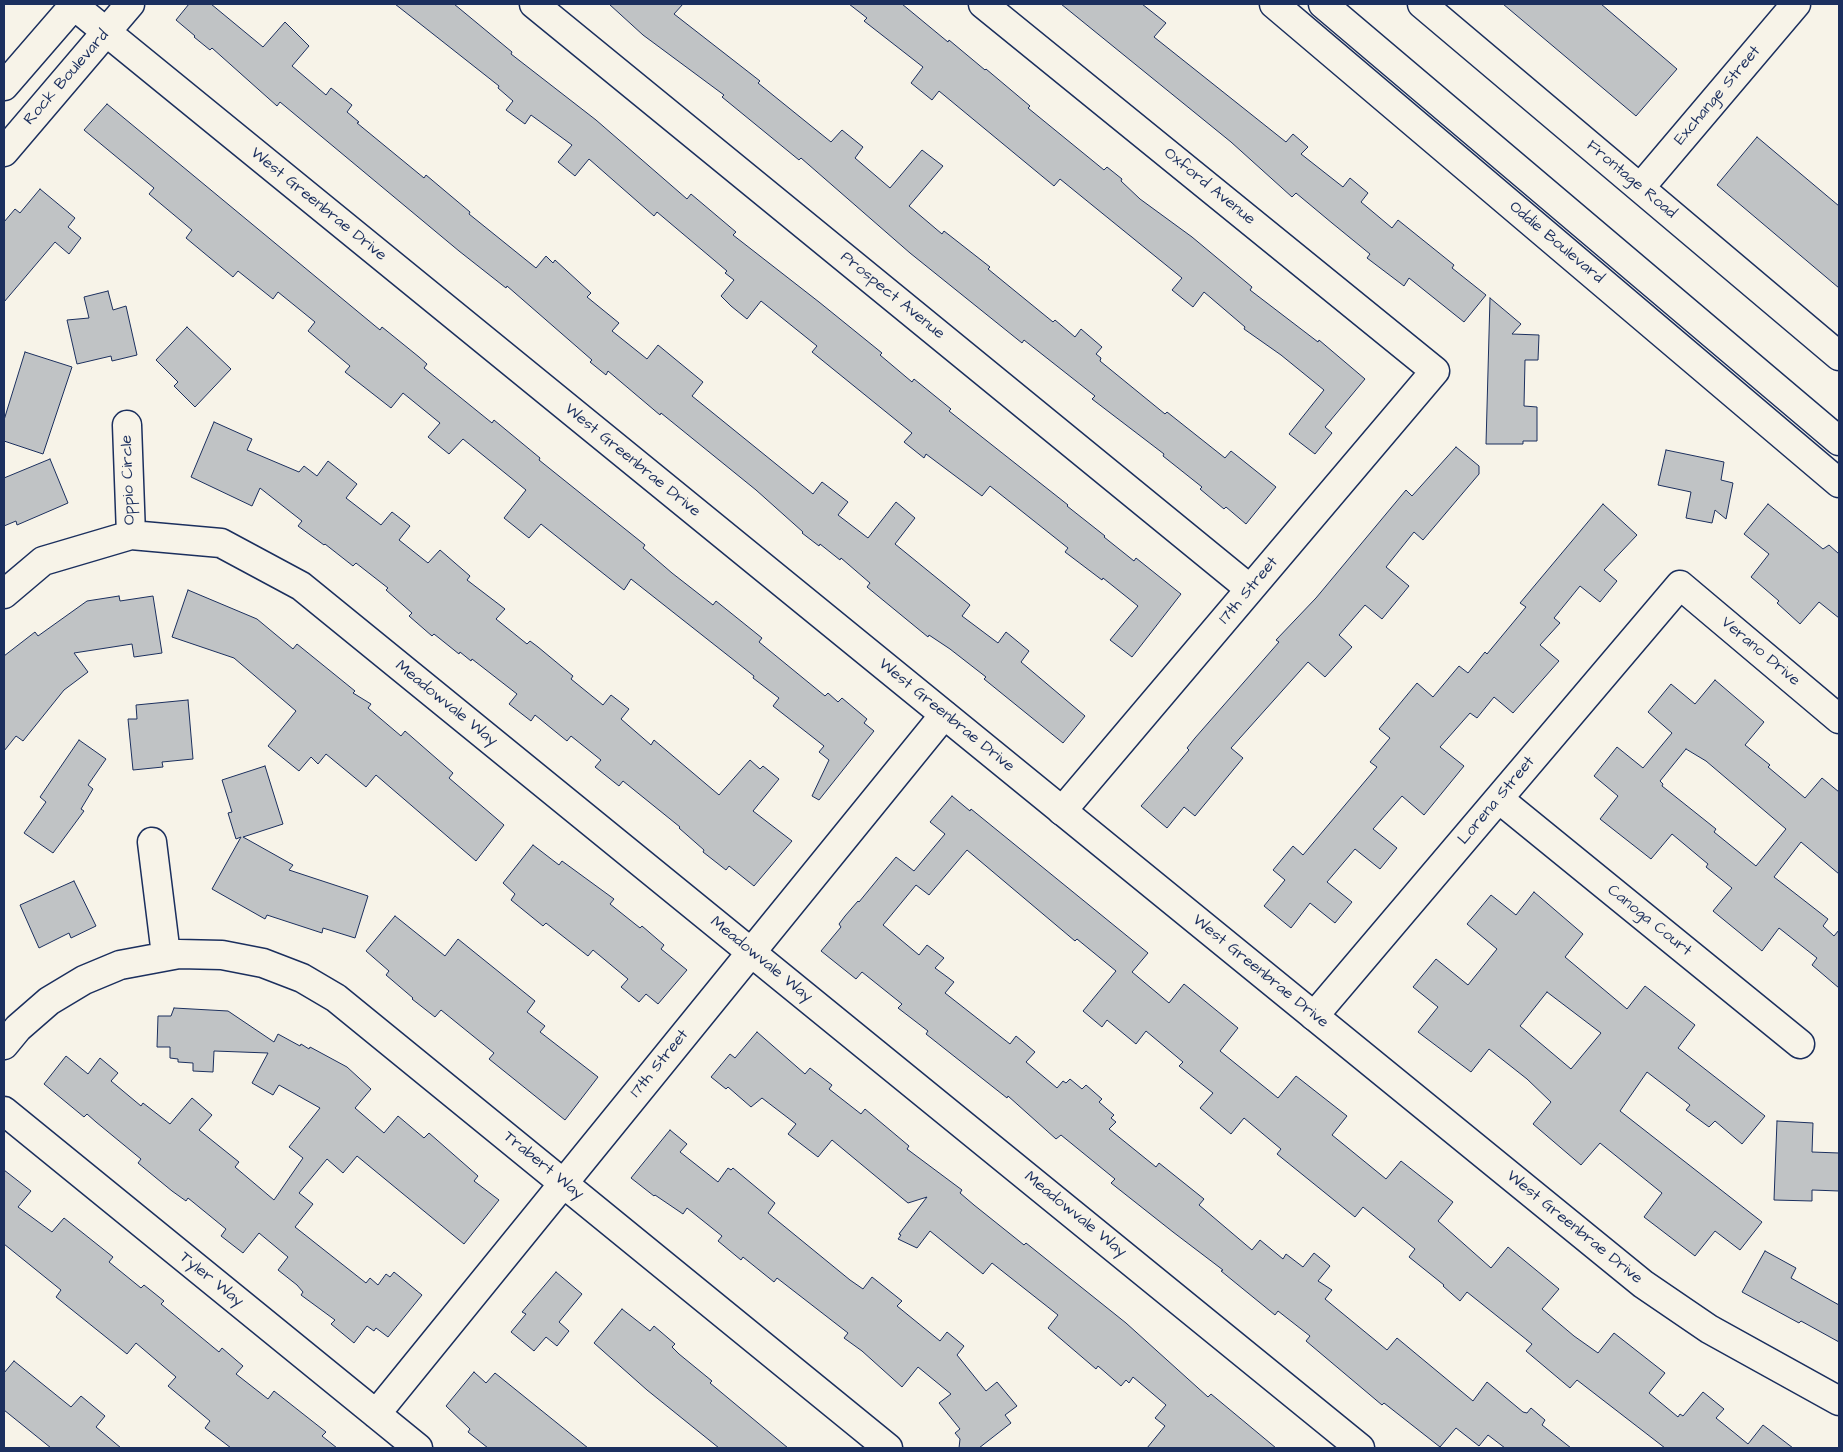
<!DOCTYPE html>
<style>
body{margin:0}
#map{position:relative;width:1843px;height:1452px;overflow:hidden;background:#f7f3e8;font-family:"Architects Daughter",sans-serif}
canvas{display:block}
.frame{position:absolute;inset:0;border:5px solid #1b2f5e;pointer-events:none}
</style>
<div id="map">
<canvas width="1843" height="1452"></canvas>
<div class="frame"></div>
</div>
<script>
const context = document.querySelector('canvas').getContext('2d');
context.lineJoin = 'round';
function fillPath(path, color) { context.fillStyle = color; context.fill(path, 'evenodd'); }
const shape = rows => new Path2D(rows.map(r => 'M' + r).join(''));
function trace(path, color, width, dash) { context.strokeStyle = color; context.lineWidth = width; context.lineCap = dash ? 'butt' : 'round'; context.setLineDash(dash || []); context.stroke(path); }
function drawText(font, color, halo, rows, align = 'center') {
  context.font = font + ' "Architects Daughter",sans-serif'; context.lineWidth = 4.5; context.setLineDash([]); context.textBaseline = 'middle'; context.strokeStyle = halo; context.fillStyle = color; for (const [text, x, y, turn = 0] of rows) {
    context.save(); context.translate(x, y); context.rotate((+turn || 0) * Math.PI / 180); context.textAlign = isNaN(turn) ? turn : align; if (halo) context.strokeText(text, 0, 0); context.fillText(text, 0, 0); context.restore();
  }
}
const building = shape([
 [189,4,211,4,263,47,285,22,309,46,292,66,326,95,331,88,352,105,347,112,359,122,357,123,424,178,426,175,470,212,469,214,536,268,546,256,553,263,555,260,591,293,587,297,619,323,612,331,647,359,658,345,703,382,692,396,813,494,822,482,848,502,838,515,868,538,896,502,915,518,895,544,970,605,962,616,998,643,1006,632,1029,651,1021,662,1085,716,1063,743,984,679,986,677,950,649,929,635,928,637,867,587,870,583,841,558,840,560,820,544,819,546,802,533,803,532,756,490,661,413,660,415,608,371,606,375,590,362,592,360,507,286,506,288,459,251,280,102,277,106,212,48,210,50,194,37,195,36,176,20,189,4],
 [395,4,454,4,512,52,511,54,596,120,687,199,691,194,736,232,733,235,819,302,882,353,880,355,912,382,914,379,951,409,949,411,1068,505,1067,506,1105,536,1104,537,1134,561,1136,558,1181,594,1132,657,1110,640,1138,606,1103,578,1102,580,1065,552,1068,548,990,486,982,496,926,454,924,458,904,442,912,433,812,352,817,346,761,301,747,319,731,306,721,296,734,280,725,273,727,271,657,212,654,216,589,159,575,176,558,162,572,145,531,115,525,124,506,110,513,101,498,88,499,86,395,4],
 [609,4,683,4,674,14,760,81,758,83,831,142,842,130,863,147,855,158,890,188,922,150,943,166,909,206,942,234,944,231,990,267,988,269,1053,322,1055,320,1075,337,1081,329,1102,347,1096,354,1101,358,1100,361,1165,414,1167,412,1225,458,1231,451,1276,487,1246,524,1226,507,1224,509,1200,489,1202,487,1163,456,1164,454,1092,399,1095,396,1024,340,1022,343,910,253,801,158,799,160,722,97,724,95,643,35,609,4],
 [849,4,902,4,948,42,949,40,985,70,986,69,1030,106,1028,108,1104,170,1107,167,1122,179,1121,181,1140,199,1192,237,1252,287,1250,290,1318,342,1319,340,1365,379,1325,427,1332,433,1315,454,1289,434,1324,390,1281,355,1244,329,1245,327,1204,292,1193,307,1172,290,1182,278,1060,179,1054,186,939,91,932,100,911,83,923,67,864,21,867,18,849,4],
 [1061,4,1142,4,1166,23,1154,37,1286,142,1293,134,1308,147,1301,154,1343,187,1350,178,1368,193,1361,202,1392,228,1398,220,1454,265,1452,268,1486,295,1464,322,1409,278,1404,286,1367,258,1370,254,1332,223,1296,193,1292,197,1231,142,1061,4],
 [1503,4,1601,4,1677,69,1636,116,1503,4],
 [107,104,380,330,382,327,419,357,427,364,424,368,492,423,494,420,540,458,539,460,645,545,643,548,672,573,713,605,716,601,762,638,759,642,825,696,828,693,838,702,842,698,867,719,864,723,874,731,819,800,812,796,829,760,819,752,824,746,773,706,779,698,753,678,754,676,631,579,624,590,541,524,529,538,504,518,526,490,463,439,449,454,428,437,440,423,403,393,391,408,345,372,350,366,308,331,315,322,278,292,273,299,238,271,233,277,186,238,192,230,149,194,154,188,84,130,107,104],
 [1757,137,1839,206,1839,288,1717,185,1757,137],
 [40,189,75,218,68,227,81,238,69,254,55,242,4,302,4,222,15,209,20,213,40,189],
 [108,291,113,310,126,306,137,355,112,361,111,356,77,364,67,320,89,318,84,297,108,291],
 [1490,298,1521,324,1512,334,1539,335,1538,360,1525,360,1524,406,1537,407,1537,441,1523,441,1523,444,1486,444,1490,298],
 [187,327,231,369,195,407,174,386,178,382,156,360,187,327],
 [25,352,72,367,43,454,4,441,4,420,25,352],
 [214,422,252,439,247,450,299,472,304,466,317,476,328,461,357,484,346,498,381,525,392,512,410,526,399,540,428,563,440,550,470,576,467,580,505,609,496,619,527,644,530,641,538,647,573,676,571,679,603,705,611,695,629,709,621,719,651,745,654,740,719,795,750,760,760,769,763,766,779,779,753,811,792,841,754,886,729,866,726,870,703,852,704,850,679,828,680,827,623,781,619,786,595,767,601,760,571,736,567,741,535,715,531,721,509,704,517,694,472,659,471,661,460,652,459,654,434,634,432,636,409,616,412,613,386,590,388,588,356,563,353,566,325,544,324,545,298,526,302,521,260,488,252,506,191,477,214,422],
 [1456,447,1479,466,1479,474,1423,540,1414,532,1386,567,1409,586,1382,619,1365,605,1339,635,1352,647,1325,677,1308,662,1231,748,1243,758,1195,816,1184,807,1167,828,1141,806,1189,750,1187,748,1195,738,1279,642,1276,640,1316,598,1406,490,1412,496,1456,447],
 [1666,450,1724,462,1721,480,1733,483,1726,519,1715,510,1712,523,1686,518,1691,492,1658,485,1666,450],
 [50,459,68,503,17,525,16,521,4,526,4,478,50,459],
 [1603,504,1637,535,1604,570,1617,581,1600,602,1580,586,1554,618,1560,623,1540,645,1559,661,1513,713,1494,697,1477,718,1470,713,1440,747,1464,766,1424,815,1402,796,1373,829,1397,848,1380,869,1355,849,1327,882,1352,902,1335,923,1310,903,1291,928,1264,906,1285,880,1273,870,1293,846,1303,855,1377,767,1370,762,1390,738,1379,729,1417,683,1433,697,1459,666,1468,673,1485,652,1487,654,1526,607,1520,603,1603,504],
 [1768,504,1823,549,1829,545,1839,554,1839,618,1819,602,1800,624,1777,603,1779,601,1751,577,1769,554,1744,534,1768,504],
 [188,590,257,619,293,649,297,644,355,691,353,693,371,704,368,708,401,736,405,731,453,773,449,778,504,825,476,861,376,775,366,787,326,754,318,764,311,757,299,771,268,746,296,711,234,658,172,637,188,590],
 [119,596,120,601,153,596,162,653,134,657,132,644,74,653,88,672,64,690,23,741,16,736,4,751,4,656,35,632,38,636,87,601,119,596],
 [1715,680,1764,722,1745,745,1770,765,1768,767,1805,798,1822,778,1839,792,1839,874,1801,842,1774,877,1828,919,1823,926,1834,936,1839,930,1839,988,1812,965,1817,958,1779,928,1762,951,1713,911,1732,888,1706,867,1708,864,1672,834,1651,859,1600,819,1618,796,1594,776,1617,747,1643,768,1672,733,1648,712,1671,684,1695,704,1715,680],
 [1686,749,1706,761,1786,829,1756,866,1714,832,1716,829,1662,786,1663,784,1660,781,1686,749],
 [188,700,193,759,162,762,163,767,133,770,128,719,137,719,136,705,188,700],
 [79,740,106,759,88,785,93,789,81,809,84,811,53,853,24,833,46,802,40,797,79,740],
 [265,766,283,824,243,837,293,865,289,870,368,896,355,938,323,928,322,933,267,915,265,919,212,889,241,837,236,839,228,813,232,812,222,780,265,766],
 [952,796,970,811,971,809,1148,953,1132,972,1169,1003,1184,984,1238,1028,1220,1051,1278,1098,1296,1076,1347,1116,1332,1135,1386,1179,1401,1161,1453,1202,1438,1221,1491,1268,1508,1247,1559,1289,1542,1309,1574,1336,1598,1353,1614,1333,1665,1373,1649,1393,1678,1417,1680,1414,1683,1416,1703,1392,1724,1409,1716,1418,1748,1444,1763,1425,1793,1448,1665,1448,1577,1380,1570,1388,1526,1351,1532,1344,1467,1292,1460,1301,1443,1286,1444,1285,1409,1257,1415,1249,1363,1207,1355,1217,1277,1154,1281,1149,1244,1118,1231,1134,1200,1108,1213,1093,1179,1066,1183,1062,1146,1031,1136,1044,1107,1020,1102,1027,1083,1011,1116,971,1077,939,1075,941,967,850,929,895,916,885,883,925,919,955,927,945,944,958,935,968,954,982,945,993,1010,1044,1016,1036,1035,1052,1026,1062,1057,1088,1063,1081,1066,1083,1070,1079,1082,1089,1086,1085,1102,1099,1099,1102,1114,1115,1111,1118,1116,1122,1109,1129,1156,1167,1159,1163,1204,1199,1199,1205,1252,1250,1260,1240,1283,1259,1286,1254,1303,1267,1314,1253,1330,1266,1318,1281,1332,1290,1325,1299,1387,1350,1397,1338,1473,1401,1487,1382,1523,1412,1527,1413,1531,1408,1545,1420,1542,1425,1571,1448,1505,1448,1488,1435,1479,1446,1456,1428,1440,1447,1384,1403,1382,1405,1306,1341,1310,1336,1278,1311,1275,1315,1221,1271,1223,1270,1173,1232,1111,1183,1115,1179,1061,1135,1056,1139,1008,1096,1007,1098,926,1034,928,1031,898,1008,902,1004,862,972,856,979,821,951,841,927,839,924,845,916,858,901,859,902,896,857,914,871,945,834,930,822,952,796],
 [533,845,559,865,562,861,614,899,610,904,640,928,642,926,664,945,661,949,687,970,658,1004,646,994,639,1002,621,987,628,979,593,950,588,956,546,923,543,926,511,900,515,894,503,883,533,845],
 [74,881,96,926,71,938,69,933,39,948,20,905,74,881],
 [1534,892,1583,934,1565,957,1627,1009,1645,986,1695,1025,1678,1048,1765,1116,1742,1144,1715,1121,1709,1127,1686,1110,1690,1105,1647,1072,1620,1111,1762,1222,1740,1250,1715,1231,1695,1256,1644,1217,1662,1193,1600,1143,1581,1165,1533,1124,1551,1102,1527,1079,1489,1049,1471,1072,1418,1032,1438,1007,1413,987,1436,959,1468,985,1497,949,1467,924,1491,895,1516,915,1534,892],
 [1547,992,1601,1033,1571,1069,1520,1026,1547,992],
 [395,916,445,956,458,939,535,1001,527,1012,545,1026,540,1032,598,1077,565,1120,489,1059,494,1053,441,1010,435,1017,412,999,413,998,386,975,389,971,366,951,395,916],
 [174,1008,228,1011,274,1042,278,1034,300,1046,301,1044,309,1049,310,1047,347,1067,371,1089,355,1108,384,1133,398,1116,424,1138,429,1133,478,1176,474,1181,499,1200,464,1244,357,1156,343,1173,327,1159,299,1193,313,1204,295,1227,366,1283,370,1278,378,1285,386,1274,390,1277,394,1272,422,1295,388,1337,376,1328,374,1331,367,1326,354,1343,331,1324,335,1320,301,1295,303,1292,297,1285,278,1270,288,1257,259,1233,243,1253,221,1236,226,1229,188,1198,186,1201,172,1191,138,1163,141,1159,96,1122,87,1114,84,1117,44,1084,66,1056,88,1074,100,1058,118,1073,111,1081,141,1106,143,1103,170,1124,192,1098,212,1115,199,1130,239,1162,235,1167,274,1200,303,1158,289,1147,320,1108,279,1085,273,1095,252,1083,268,1053,214,1051,213,1072,193,1071,193,1063,178,1062,178,1059,170,1058,170,1047,157,1047,158,1016,171,1016,174,1008],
 [757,1032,805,1074,810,1068,832,1085,829,1089,861,1114,865,1109,878,1120,909,1146,907,1149,962,1190,960,1193,974,1205,1024,1245,1026,1243,1126,1323,1208,1397,1211,1394,1276,1448,1147,1448,1165,1426,1155,1418,1166,1405,1133,1377,1129,1383,1126,1380,1121,1386,1098,1366,1096,1369,1048,1328,1058,1315,992,1263,983,1274,930,1231,917,1248,898,1239,901,1235,899,1234,927,1197,908,1203,832,1140,818,1157,788,1134,796,1124,762,1098,751,1107,728,1087,726,1089,711,1077,730,1054,735,1058,757,1032],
 [1777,1121,1813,1123,1812,1152,1839,1153,1839,1191,1812,1190,1812,1201,1774,1200,1777,1121],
 [670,1130,687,1144,680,1152,718,1182,728,1168,731,1170,733,1168,775,1203,768,1213,850,1280,863,1289,872,1277,902,1301,897,1306,940,1341,947,1332,964,1346,957,1355,986,1391,997,1382,1017,1406,1005,1415,1011,1423,979,1448,959,1448,960,1439,955,1433,960,1429,939,1403,951,1394,918,1367,902,1387,862,1351,844,1338,848,1333,777,1278,774,1282,743,1257,741,1260,718,1241,722,1236,687,1208,683,1214,655,1195,654,1196,631,1178,670,1130],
 [4,1170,31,1191,18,1207,52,1232,64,1218,113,1257,109,1262,141,1288,144,1285,164,1301,161,1304,219,1352,222,1348,243,1366,236,1374,268,1399,274,1391,326,1432,322,1436,337,1448,231,1448,205,1428,210,1421,168,1386,176,1377,136,1343,127,1354,56,1297,61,1290,4,1244,4,1170],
 [1765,1251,1796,1268,1791,1278,1839,1305,1839,1342,1801,1321,1799,1323,1742,1292,1765,1251],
 [556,1272,582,1294,559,1322,569,1331,557,1346,546,1337,534,1351,511,1332,526,1314,522,1312,556,1272],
 [622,1309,650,1331,654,1326,675,1344,672,1347,679,1354,712,1381,710,1383,788,1448,719,1448,647,1390,594,1343,622,1309],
 [14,1361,71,1407,81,1396,105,1416,96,1427,121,1448,51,1448,4,1410,4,1373,14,1361],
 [474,1372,486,1383,495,1373,588,1448,488,1448,468,1432,470,1429,446,1406,474,1372]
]);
fillPath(building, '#c0c3c5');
trace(building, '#1b2f5e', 1);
const street = shape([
 [534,4,1250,589],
 [983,4,1435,371,1062,811],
 [1422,4,1839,356],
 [1640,188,1796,4],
 [127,425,131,535],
 [4,594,43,561,131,535,221,543,301,586,1360,1448],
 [1499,799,1800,1044],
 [152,842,166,955],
 [1314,1016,1680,585,1839,719],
 [4,1045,18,1028,49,1001,84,980,120,965,179,954,222,955,263,963,302,978,336,998,888,1448],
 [4,1111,418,1448],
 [376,1414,944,715]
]);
const secondary = shape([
 [72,4,1643,1284,1709,1329,1839,1401],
 [1274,4,1839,483],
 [1323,4,1839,441],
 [4,86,75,4],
 [4,152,130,4]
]);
trace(street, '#1b2f5e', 31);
trace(secondary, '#1b2f5e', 31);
trace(street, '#f7f3e8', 28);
trace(secondary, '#f7f3e8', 28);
drawText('16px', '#1b2f5e', '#f7f3e8', [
 ["Rock Boulevard",67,78,-49],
 ["Exchange Street",1718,96,-50],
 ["Frontage Road",1631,180,40],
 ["Oxford Avenue",1209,187,39],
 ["West Greenbrae Drive",318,205,39],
 ["Oddie Boulevard",1556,243,40],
 ["Prospect Avenue",892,296,39],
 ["West Greenbrae Drive",632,461,39],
 ["Oppio Circle",129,480,-92],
 ["17th Street",1249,591,-50],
 ["Verano Drive",1760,652,40],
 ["Meadowvale Way",446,704,39],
 ["West Greenbrae Drive",946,716,39],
 ["Lorena Street",1497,801,-50],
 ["Canoga Court",1649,921,39],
 ["Meadowvale Way",761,960,39],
 ["West Greenbrae Drive",1260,972,39],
 ["17th Street",660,1064,-51],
 ["Trabert Way",543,1166,39],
 ["Meadowvale Way",1075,1215,39],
 ["West Greenbrae Drive",1574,1228,39],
 ["Tyler Way",211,1280,39]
]);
</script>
